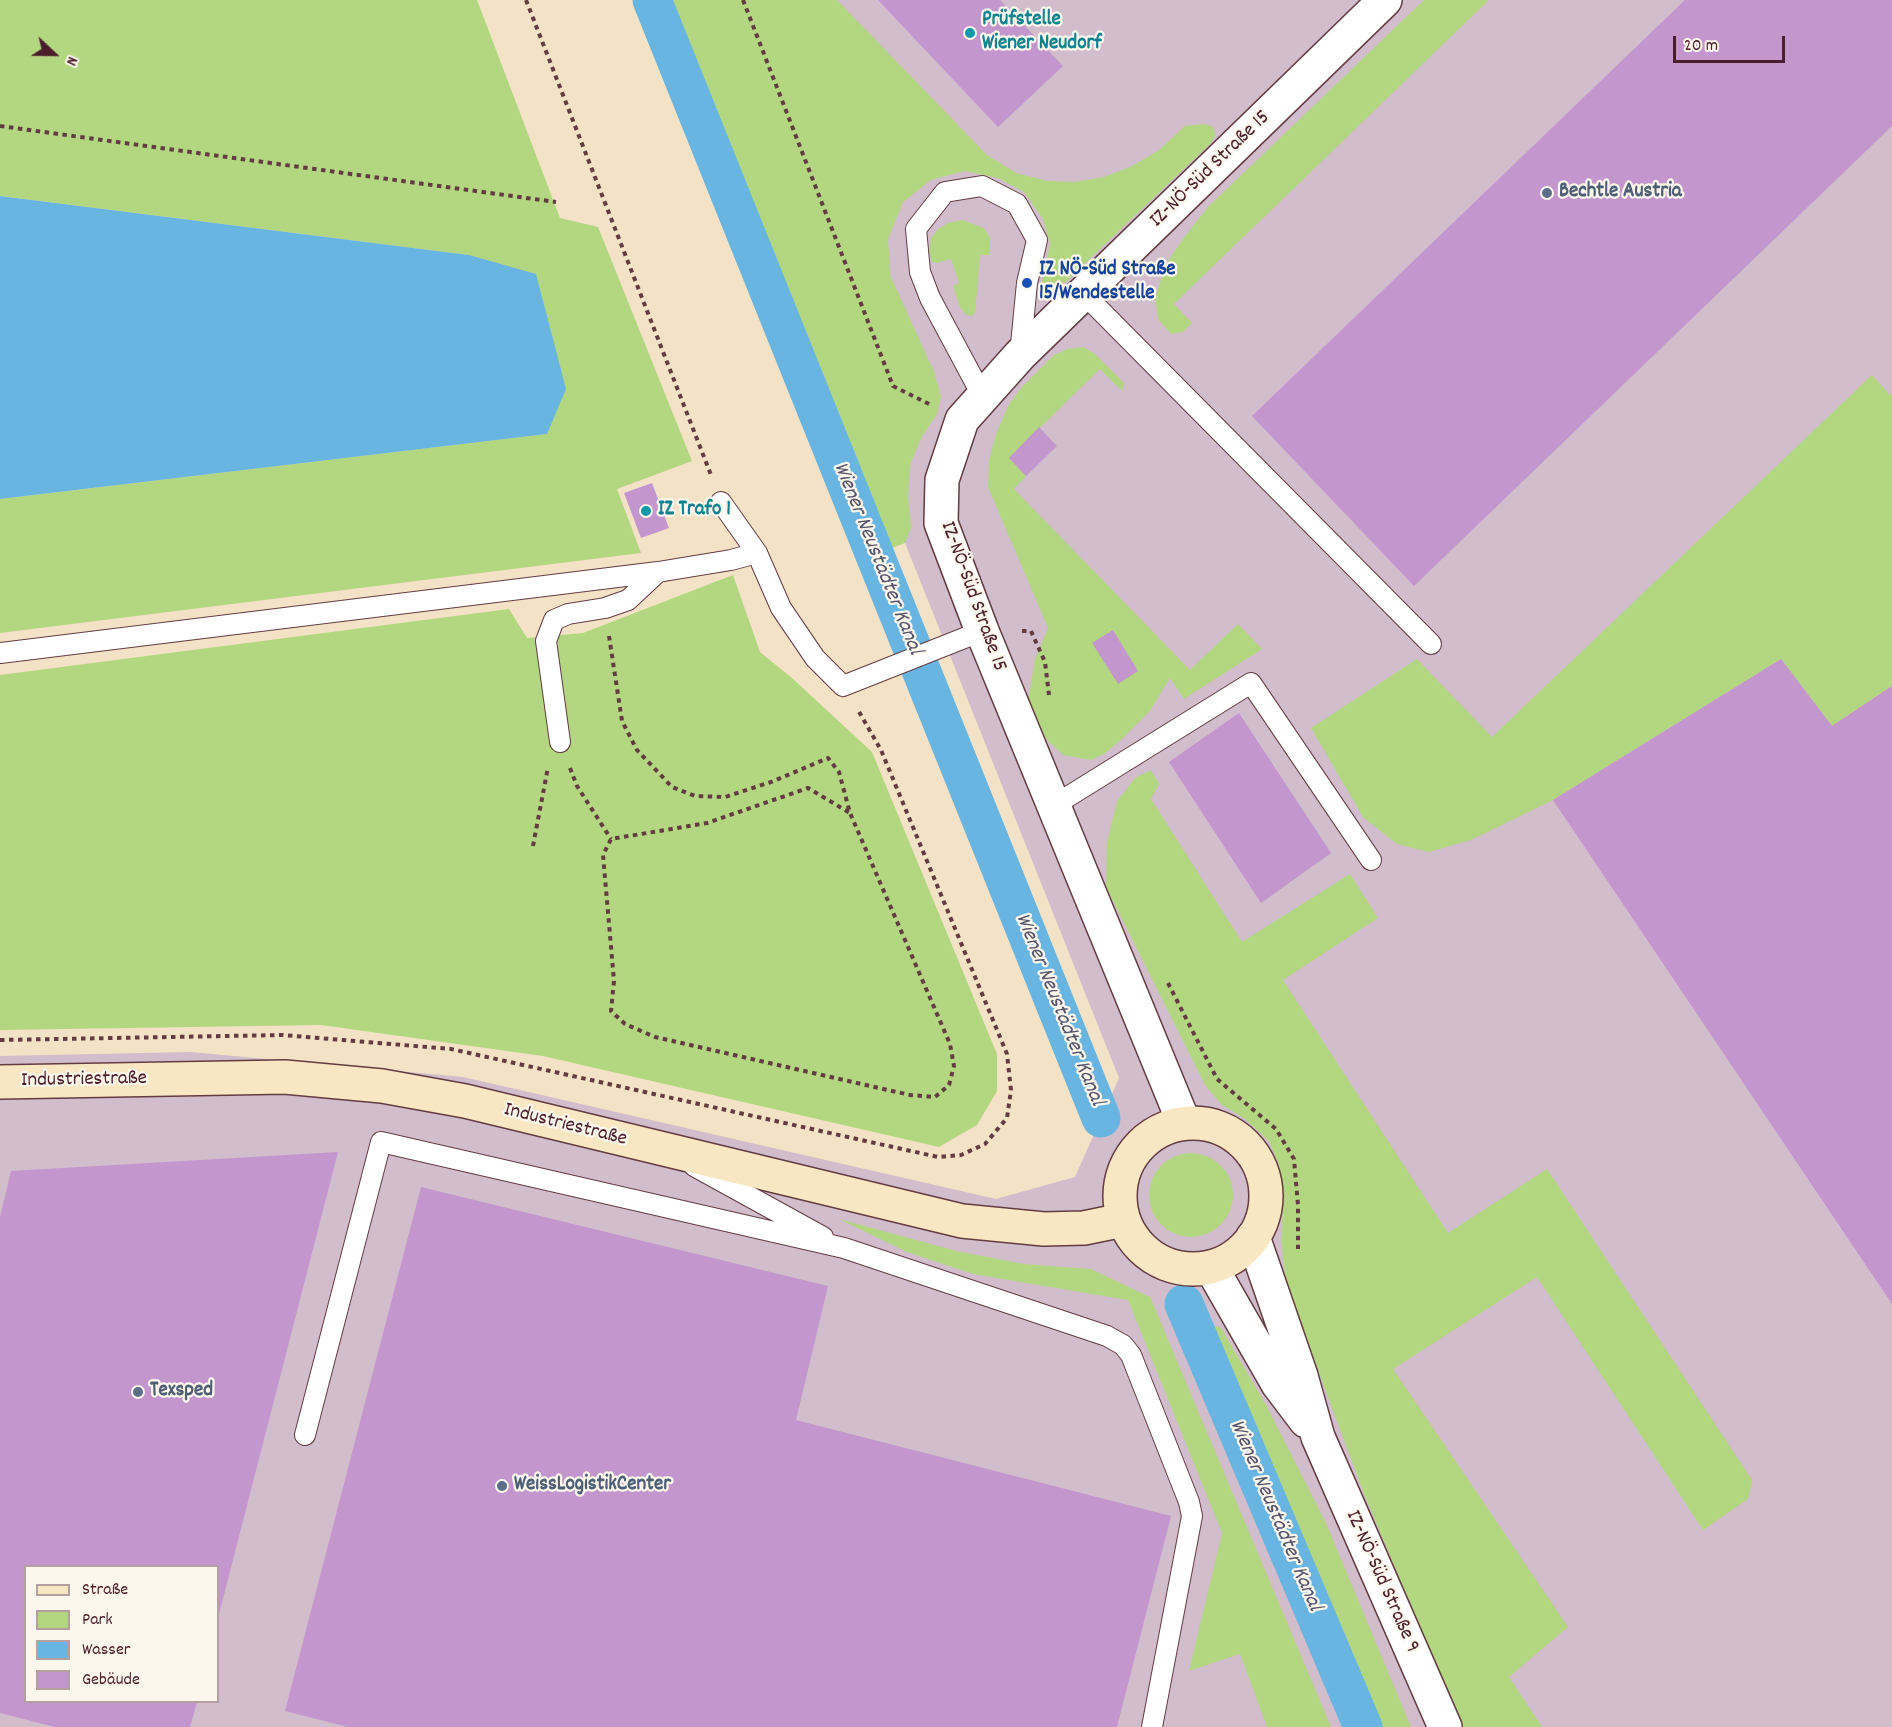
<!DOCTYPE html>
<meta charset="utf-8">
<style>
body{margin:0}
#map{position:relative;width:1892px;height:1727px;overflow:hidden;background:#f3e2c6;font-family:Dekko,sans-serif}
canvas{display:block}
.legend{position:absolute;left:24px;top:1565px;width:195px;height:138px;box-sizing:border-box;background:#fbf7ec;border:2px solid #b4a19f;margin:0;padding:8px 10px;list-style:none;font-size:18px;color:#4a1f2b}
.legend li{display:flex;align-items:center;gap:12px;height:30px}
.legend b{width:30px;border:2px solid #b4a19f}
.north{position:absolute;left:24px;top:24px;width:60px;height:60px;-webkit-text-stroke:4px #fbf7ec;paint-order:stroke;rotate:112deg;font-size:16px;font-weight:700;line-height:24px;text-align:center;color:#4a1f2b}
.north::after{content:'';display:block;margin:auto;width:21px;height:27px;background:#4a1f2b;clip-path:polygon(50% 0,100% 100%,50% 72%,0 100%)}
.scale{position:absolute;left:1673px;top:36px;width:112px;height:27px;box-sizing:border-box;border:3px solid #4a1f2b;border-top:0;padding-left:8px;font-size:18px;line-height:21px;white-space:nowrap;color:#4a1f2b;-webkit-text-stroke:4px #fbf7ec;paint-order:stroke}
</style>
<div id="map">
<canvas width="1892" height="1727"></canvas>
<ul class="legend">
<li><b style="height:8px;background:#f9e7c3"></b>Straße</li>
<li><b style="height:16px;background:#b3d780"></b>Park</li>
<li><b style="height:16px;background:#68b5e2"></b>Wasser</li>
<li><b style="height:16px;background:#c496ce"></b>Gebäude</li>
</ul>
<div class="north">N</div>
<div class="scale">20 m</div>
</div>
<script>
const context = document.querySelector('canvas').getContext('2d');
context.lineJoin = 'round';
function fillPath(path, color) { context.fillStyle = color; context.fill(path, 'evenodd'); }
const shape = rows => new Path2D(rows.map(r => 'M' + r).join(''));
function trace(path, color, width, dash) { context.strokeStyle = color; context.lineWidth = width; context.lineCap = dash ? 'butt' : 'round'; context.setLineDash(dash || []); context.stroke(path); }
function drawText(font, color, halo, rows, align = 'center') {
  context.font = font + ' Dekko,sans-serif'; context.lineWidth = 4.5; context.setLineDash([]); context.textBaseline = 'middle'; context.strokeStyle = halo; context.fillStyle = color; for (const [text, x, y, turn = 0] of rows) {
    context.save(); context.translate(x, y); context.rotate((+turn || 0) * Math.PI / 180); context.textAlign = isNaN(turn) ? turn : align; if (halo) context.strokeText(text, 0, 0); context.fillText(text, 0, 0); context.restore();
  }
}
fillPath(shape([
 [754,0,1892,0,1892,1727,0,1727,0,1056,190,1052,463,1077,996,1199,1075,1177,1119,1078,905,543,893,377],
 [26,1566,218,1566,218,1702,26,1702]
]), '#d1bdcc');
fillPath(shape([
 [0,0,477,0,560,218,598,227,692,461,617,489,641,553,0,633,0,499,546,434,469,255,0,196],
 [672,0,837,0,987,155,1016,173,1048,181,1075,182,1104,177,1132,166,1158,151,1185,126,1205,124,1213,127,1215,135,1211,143,1054,293,1044,295,1041,286,1050,244,1043,219,1024,192,998,178,965,171,931,180,903,202,888,239,890,275,934,372,941,397,937,414,922,436,910,465,908,498,911,528,905,543,892,548],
 [1424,0,1489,0,1174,304,1192,323,1183,332,1171,334,1158,319,1155,298,1166,264,1185,236,1208,207],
 [963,220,984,228,990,238,990,255,980,255,975,313,972,316,965,314,960,307,953,286,959,283,951,259,937,263,932,262,929,252,931,238,938,229,948,223],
 [1083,347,1094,353,1124,383,1122,391,1100,369,1009,458,1026,476,1014,489,1190,670,1238,624,1262,649,1184,699,1170,678,1149,712,1122,739,1104,754,1091,760,1063,755,1043,736,1028,700,1035,659,1048,628,988,487,989,460,996,434,1009,404,1021,388,1054,355,1068,349],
 [1872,375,1890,395,1892,394,1892,686,1832,726,1781,659,1553,800,1471,840,1429,852,1397,844,1363,817,1311,728,1417,659,1492,737],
 [733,575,760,652,792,678,872,752,997,1054,997,1091,977,1125,939,1147,543,1056,321,1025,0,1030,0,675,509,609,527,638,583,633],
 [1151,770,1159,784,1151,799,1242,942,1350,874,1378,918,1283,980,1448,1233,1547,1169,1752,1480,1748,1499,1703,1530,1537,1277,1393,1369,1568,1627,1509,1677,1542,1727,1462,1727,1364,1494,1286,1284,1281,1241,1283,1206,1280,1168,1269,1141,1245,1119,1221,1104,1205,1085,1106,887,1107,842,1117,801,1135,778],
 '1149 1195a42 42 0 1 1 84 0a42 42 0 1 1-84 0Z',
 [839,1219,957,1251,1024,1264,1091,1269,1150,1297,1331,1727,1267,1727,1240,1654,1189,1671,1222,1533,1128,1300,973,1274,907,1252],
 [1203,1321,1221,1328,1266,1405,1326,1523,1411,1727,1372,1727]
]), '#b3d780');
fillPath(shape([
 [0,196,469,255,536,274,566,389,547,434,0,499]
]), '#68b5e2');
trace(shape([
 [652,0,1101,1118],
 [1184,1304,1363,1727]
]), '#68b5e2', 39);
fillPath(shape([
 [878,0,1000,0,1063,66,998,127],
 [1685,0,1892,0,1892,126,1414,586,1252,416],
 [1039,427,1057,446,1026,476,1009,458],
 [652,483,669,528,641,538,624,493],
 [1113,630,1138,671,1118,684,1092,643],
 [1781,659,1832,726,1892,686,1892,1304,1553,800],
 [1239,713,1331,853,1261,903,1169,762],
 [338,1152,218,1618,218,1566,26,1566,26,1702,197,1702,190,1727,55,1727,0,1713,0,1217,11,1171],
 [421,1187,828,1286,796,1420,1171,1516,1117,1727,348,1727,285,1711]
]), '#c496ce');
const lane = shape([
 [1084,294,1431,644],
 [983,397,930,298,920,272,916,229,945,192,982,186,1017,204,1037,240,1027,283,1020,355],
 [721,502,757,553,781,608,815,658,843,686,982,631],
 [0,653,658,572,731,560,757,553],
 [560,742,546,641,554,620,568,614,605,608,628,600,658,572],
 [1053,806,1251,683,1371,860],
 [694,1166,823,1237],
 [305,1435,381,1142,844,1248,1107,1336,1123,1345,1131,1355,1189,1502,1192,1516,1152,1727]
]);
const street = shape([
 [1184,1123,982,631,941,523,942,480,962,420,1020,355,1385,0],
 [1253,1237,1301,1376,1318,1437,1445,1727],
 [1211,1267,1278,1384,1306,1421]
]);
const secondary = shape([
 [0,1082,285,1077,382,1086,465,1101,962,1221,1044,1229,1084,1228,1123,1220],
 '1120 1196a73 73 0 1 1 146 0a73 73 0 1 1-146 0Z'
]);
trace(lane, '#633c42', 22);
trace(street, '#633c42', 36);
trace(secondary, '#633c42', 36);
trace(shape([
 [526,0,711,475],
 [743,0,893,386,931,405],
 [0,126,556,202],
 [1022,631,1031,631,1045,662,1049,695],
 [609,636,622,721,637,750,672,787,695,796,725,797,771,782,828,758,839,772,850,813,950,1044,954,1066,949,1085,935,1097,910,1095,655,1037,625,1024,611,1011,614,981,603,855,611,839,707,823,808,788,850,813],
 [570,768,577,786,611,839],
 [533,846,548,767],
 [1168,983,1217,1079,1276,1129,1294,1159,1298,1205,1298,1249],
 [0,1040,283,1035,451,1049,938,1157,961,1155,985,1144,1007,1118,1011,1090,1007,1054,881,750,858,710]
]), '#633c42', 4, [4.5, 4.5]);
trace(lane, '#fff', 20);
trace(street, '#fff', 33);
trace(secondary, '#f9e7c3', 33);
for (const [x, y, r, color] of [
 [970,33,6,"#0f9aa8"],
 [1547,193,6,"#5c6f8a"],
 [1027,283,6,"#1a4fb4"],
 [646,511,6,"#0f9aa8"],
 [138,1392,6,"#5c6f8a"],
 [502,1486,6,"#5c6f8a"]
]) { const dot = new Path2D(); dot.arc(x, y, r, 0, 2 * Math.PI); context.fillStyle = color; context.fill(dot); trace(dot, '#fbf7ec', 2); }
drawText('bold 21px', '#0d838f', '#fbf7ec', [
 ["Prüfstelle",982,21],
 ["Wiener Neudorf",982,45],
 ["IZ Trafo 1",658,511]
], 'left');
drawText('21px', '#4a1f2b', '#fbf7ec', [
 ["IZ-NÖ-Süd Straße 15",1211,170,-44],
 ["IZ-NÖ-Süd Straße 15",972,597,70],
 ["Industriestraße",84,1081,-1],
 ["Industriestraße",565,1126,14],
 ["IZ-NÖ-Süd Straße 9",1381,1582,66]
]);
drawText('bold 21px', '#4e5e75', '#fbf7ec', [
 ["Bechtle Austria",1559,193],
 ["Texsped",150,1392],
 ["WeissLogistikCenter",514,1486]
], 'left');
drawText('bold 21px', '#164399', '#fbf7ec', [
 ["IZ NÖ-Süd Straße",1039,271],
 ["15/Wendestelle",1039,295]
], 'left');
drawText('italic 22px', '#54546b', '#fbf7ec', [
 ["Wiener Neustädter Kanal",876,559,68],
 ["Wiener Neustädter Kanal",1058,1010,68],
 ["Wiener Neustädter Kanal",1274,1516,67]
]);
</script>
